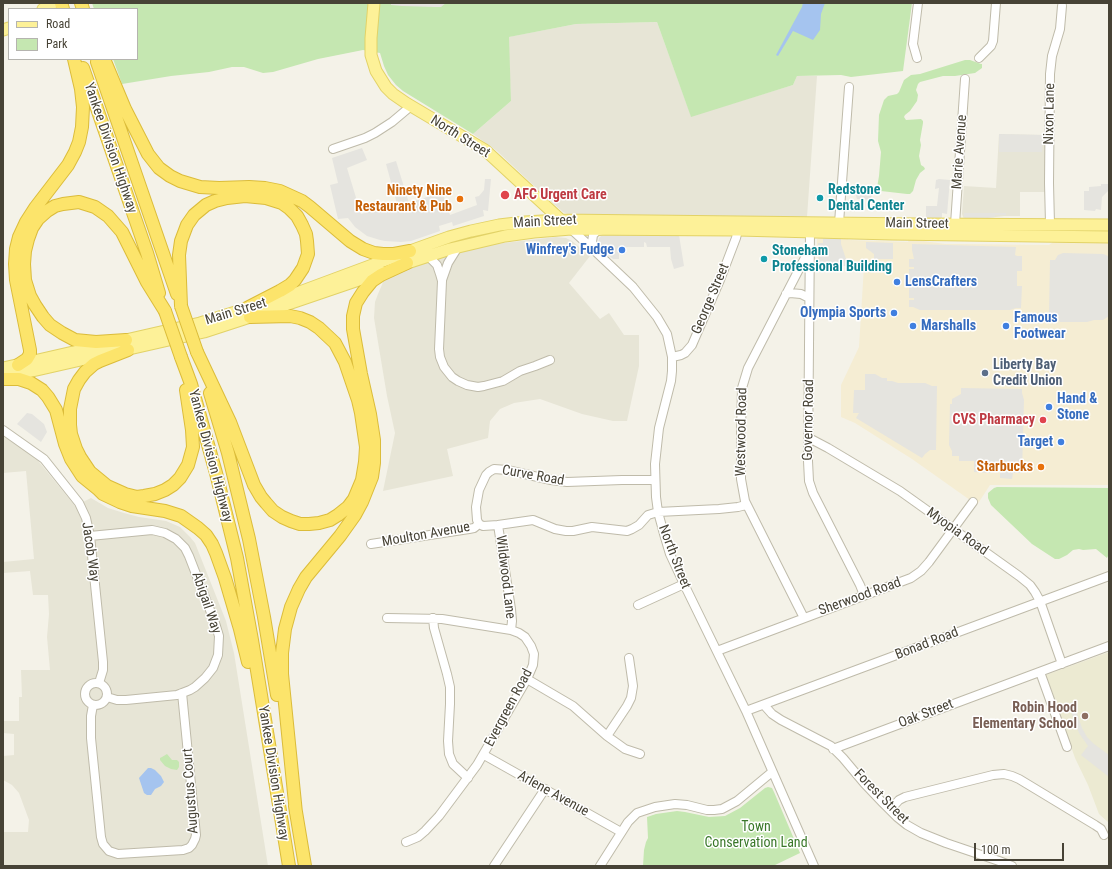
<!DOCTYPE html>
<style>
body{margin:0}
#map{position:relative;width:1112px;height:869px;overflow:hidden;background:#f4f2e8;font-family:"Roboto Condensed",sans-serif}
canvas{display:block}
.frame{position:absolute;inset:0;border:4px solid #474336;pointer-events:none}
.legend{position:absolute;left:8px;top:8px;width:130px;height:52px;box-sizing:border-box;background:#fff;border:1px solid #b5b4af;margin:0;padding:5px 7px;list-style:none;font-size:12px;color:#474336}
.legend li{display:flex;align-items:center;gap:8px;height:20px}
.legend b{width:20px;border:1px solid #b5b4af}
.scale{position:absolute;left:974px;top:843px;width:90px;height:18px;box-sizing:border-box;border:2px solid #474336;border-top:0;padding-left:5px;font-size:12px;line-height:14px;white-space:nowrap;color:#474336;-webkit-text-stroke:3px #fff;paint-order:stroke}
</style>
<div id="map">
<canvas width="1112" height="869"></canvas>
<div class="frame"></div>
<ul class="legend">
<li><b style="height:5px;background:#fdf198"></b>Road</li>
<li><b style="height:11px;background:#c5e7b1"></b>Park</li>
</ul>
<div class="scale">100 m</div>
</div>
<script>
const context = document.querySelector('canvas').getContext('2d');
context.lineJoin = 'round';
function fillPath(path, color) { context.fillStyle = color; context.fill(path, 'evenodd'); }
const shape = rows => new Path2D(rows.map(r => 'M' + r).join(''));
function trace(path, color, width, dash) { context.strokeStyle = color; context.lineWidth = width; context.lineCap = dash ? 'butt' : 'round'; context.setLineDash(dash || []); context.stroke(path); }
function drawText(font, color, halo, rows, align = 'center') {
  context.font = font + ' "Roboto Condensed",sans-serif'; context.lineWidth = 3; context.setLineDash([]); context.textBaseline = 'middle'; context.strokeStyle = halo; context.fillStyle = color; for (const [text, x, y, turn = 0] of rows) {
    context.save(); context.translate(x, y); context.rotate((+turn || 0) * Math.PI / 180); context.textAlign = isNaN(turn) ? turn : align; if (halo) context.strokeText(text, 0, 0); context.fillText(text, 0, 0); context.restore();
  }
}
fillPath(shape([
 [657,22,691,116,793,85,797,76,817,76,807,217,650,217,570,215,563,212,548,199,497,151,473,134,511,101,508,37,576,24],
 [999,134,1045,135,1045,192,1020,192,1020,216,1004,216,988,218,964,219,962,214,964,186,996,188],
 [556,237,566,238,572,241,590,256,569,283,600,319,609,313,624,335,639,335,639,366,627,421,613,421,582,414,540,399,514,403,500,409,490,421,488,438,447,449,453,476,383,491,395,433,387,396,374,318,375,302,378,294,384,280,388,276,425,262,462,251,495,244],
 [3,436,35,457,75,506,91,498,108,508,124,513,139,517,166,521,180,527,190,537,195,543,226,621,234,653,268,866,3,866,3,832,28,832,29,820,19,793,12,785,3,780,3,756,14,755,14,734,3,733,3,721,19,721,19,697,22,697,21,670,50,670,47,637,49,614,48,595,33,595,30,571,3,573,3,562,34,559,26,471,3,473]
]), '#e7e5d6');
fillPath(shape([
 [820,237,846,238,849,240,908,242,909,239,945,244,959,244,1049,245,1053,242,1109,242,1109,485,990,485,977,505,912,459,855,423,841,417,841,385,859,347,864,266,818,266,817,252,817,239]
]), '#f5edd3');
fillPath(shape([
 [1109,652,1109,823,1099,814,1088,785,1075,758,1046,675]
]), '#ecead2');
fillPath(shape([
 [92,3,912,3,903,71,851,77,841,75,797,76,793,85,691,117,657,22,576,24,509,37,511,101,473,134,403,91,396,85,388,75,384,66,380,53,363,50,318,59,273,72,263,73,244,67,232,67,209,72,171,76,122,84,113,59,137,59,137,9,94,9],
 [965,60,970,60,981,64,982,64,982,68,975,73,955,76,943,76,920,82,918,84,916,90,918,95,917,101,910,111,905,115,904,117,906,120,921,119,923,121,923,123,920,140,921,145,919,156,921,165,924,167,925,169,920,173,916,180,913,191,910,194,907,194,881,191,877,188,879,176,881,152,878,141,879,115,884,100,888,96,897,94,899,92,904,80,911,75,920,74],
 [997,487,1109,488,1109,554,1107,558,1096,549,1083,550,1079,549,1073,550,1067,555,1059,559,1055,559,1032,544,991,505,988,498,988,493,994,488],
 [167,754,172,760,177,760,179,762,179,767,177,770,171,769,165,766,160,760,160,758,162,757],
 [768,787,772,788,774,792,800,853,773,866,643,866,644,850,646,842,648,838,647,817,656,814,677,811,685,812,709,817,725,816,740,808,765,788]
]), '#c5e7b1');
fillPath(shape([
 [391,3,446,3,441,7,435,7,402,6,391,5],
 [999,134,1043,135,1042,152,999,152],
 [362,148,367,160,347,168,361,214,397,204,386,164,396,161,409,203,442,192,450,215,477,205,475,197,479,196,484,190,485,179,491,179,488,211,483,210,484,216,453,226,452,222,439,226,440,231,411,241,401,242,385,241,380,240,367,236,355,227,348,218,338,219,330,185,338,183,332,158],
 [939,179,950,180,947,214,942,213,942,218,926,218,926,206,937,206,939,188,935,189,936,180],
 [1101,184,1109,184,1109,190,1102,197,1101,210,1096,209,1095,211,1084,210,1084,191,1089,191,1089,187,1101,186],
 [856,185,873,186,871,200,857,199,853,186],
 [964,213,1006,213,1006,215,995,215,995,217,986,218,964,218],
 [605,235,679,235,684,266,674,269,671,259,670,247,647,247,646,243,644,242,644,247,619,247,619,259,613,259,599,247,598,244,599,238,601,236],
 [823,238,841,239,841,244,846,259,846,266,819,266,818,243,823,243],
 [866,242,893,243,893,259,874,259,874,254,866,248],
 [912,244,1016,247,1015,255,1017,256,1022,256,1022,271,1017,271,1017,286,1022,286,1021,308,1016,308,1010,310,920,310,913,307,909,307,909,300,914,300,914,298,909,298,909,269,914,269,914,267,909,267,909,259,914,259,912,250],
 [1063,253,1103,254,1106,255,1109,257,1109,316,1103,320,1094,320,1087,322,1060,322,1054,315,1049,315,1050,260,1055,260,1058,255],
 [865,374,875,374,882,378,887,378,887,381,892,381,898,383,925,383,932,386,937,386,936,450,930,450,925,454,922,458,856,418,859,413,853,413,854,390,865,390],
 [961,388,1022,389,1022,393,1024,400,1022,473,1013,473,1012,479,1000,478,1000,468,991,467,991,473,974,472,974,461,959,461,959,456,952,456,952,451,949,445,950,404,952,404,952,399,961,394],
 [27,413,32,414,44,424,47,432,41,442,17,424],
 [1073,702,1082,728,1087,737,1094,744,1109,755,1109,777,1081,755,1088,746,1079,733,1068,704]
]), '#e5e4df');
fillPath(shape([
 [803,3,825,3,821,14,820,30,813,40,793,31,778,56,776,55,802,7],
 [148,768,151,768,155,770,161,776,164,782,161,786,155,789,151,795,147,795,144,793,139,778]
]), '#a5c4ef');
const minor = shape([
 [917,58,913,44,918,3],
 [979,58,991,46,993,41,996,3],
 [333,149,365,138,375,133,392,122,411,106],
 [839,223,849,87],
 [955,224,965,79],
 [1050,224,1049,183,1050,74,1052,56,1060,29,1062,6],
 [571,229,595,251,633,287,657,317,667,334,672,357,672,371,671,381,659,428,655,464,656,497,658,512,664,534,670,554,684,584,746,711,814,866],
 [810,231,808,461,809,481,813,493,860,585,864,595],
 [595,250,592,242,593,235,597,231,602,230],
 [428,256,437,265,440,274,442,281,439,349,440,357,444,367,452,377,458,381,467,385,478,387,484,386,503,381,520,371,535,366,550,360],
 [442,280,448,263,458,247],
 [786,294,790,293,801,294,809,298],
 [672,357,681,355,685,353,692,345,720,280,736,238,738,230],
 [3,430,44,459,79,503,86,518,90,536,103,662,103,670,99,683],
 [809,438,828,448,900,491,1019,576,1030,585,1035,592,1040,601,1062,664],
 [655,480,622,480,567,482,551,480,507,470,494,469,489,472,486,475,479,490,476,507,477,520,479,524,483,526,498,525,533,520,555,529,566,531,573,531,592,527,627,531,632,529,639,525,648,515,658,512,719,509,738,507,746,505],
 [498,525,511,609,512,621,511,630],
 [90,536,152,530,165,533,176,539,185,548,189,556,215,623,219,636,218,655,213,668,205,678,195,687,190,690,177,695,126,700,117,700,107,697],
 [371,544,469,529,474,528,479,524],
 [638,605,684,584],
 [387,618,442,619,511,630,519,633,525,637,531,646,534,654,533,665,527,679,477,765,439,816,425,831,418,837,406,842],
 [433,618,434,628,447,674,450,687,450,704,448,741,449,754,453,764,468,778],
 [804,618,745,501,741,479,741,431,742,388,748,368,810,248],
 [717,651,911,578,921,571,929,562,973,502],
 [1040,672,1067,747],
 [527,679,573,706,607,736,627,706,631,698,633,686,629,658],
 '85 694a11 11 0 1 1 22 0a11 11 0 1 1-22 0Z',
 [93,705,91,716,91,738,101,837,103,844,109,851,118,854,183,850,189,848,192,845,195,839,196,835,182,693],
 [764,705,772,714,781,720,831,746,843,758,864,783,883,803,897,817,907,825,921,833,946,843,999,861,1012,866],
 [746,711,1109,576],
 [607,736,625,749,640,754],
 [833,749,1109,646],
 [484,755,621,832],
 [890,810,899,800,905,797,993,775,1004,774,1012,776,1019,779,1095,825,1101,829,1104,835],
 [494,866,545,789],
 [600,866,628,822,637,813,655,807,675,804,687,805,707,810,714,810,722,809,737,801,772,772]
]);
const major = shape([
 [374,3,371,38,371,55,376,71,386,87,393,94,406,103,485,150,563,222],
 [43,9,53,3],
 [3,30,9,28],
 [398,266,450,249,505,236,534,232,571,229,738,230,892,234,1109,237],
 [3,368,200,323,297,293,410,251,449,237,471,231,499,225,525,222,560,220,919,224,1109,225],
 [6,377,204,332,250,317,382,272]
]);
const highway = shape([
 [61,3,63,9],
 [81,3,83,9],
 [104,59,125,109,148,154,159,168,170,176,180,181,200,187,219,188,249,187,265,188,280,191,302,201,310,207,350,241,363,249,374,253,383,254,394,254,410,251],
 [97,62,177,294],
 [83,68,147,253,159,293],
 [181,306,179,255,181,241,187,225,194,215,206,205,215,201,227,198,245,196,266,198,282,203,289,208,297,216,302,225,306,234,307,241,308,254,303,268,295,280,290,285,280,291,245,309],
 [126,340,96,342,75,340,62,333,50,325,43,317,35,305,30,296,25,280,24,264,25,251,28,239,32,228,38,219,47,211,55,206,63,204,79,202,95,207,108,216,122,232,147,282,165,311],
 [128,350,100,361,94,364,85,372,79,380,74,389,70,409,70,425,71,434,76,449,80,457,90,472,107,486,125,494,137,497,144,496,155,494,165,490,173,485,180,478,188,465,193,447,192,430,186,390],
 [197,352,230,422,254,485,261,497,266,503,273,511,282,517,291,521,300,524,309,524,319,523,330,520,338,515,348,507,354,499,362,480,365,462,366,447,361,413,358,400,345,362,335,343,319,328,310,322,300,318,290,316,250,317],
 [181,357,191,384,216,473,237,558,252,640,289,866],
 [18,365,27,359,30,354,30,350,16,280,15,264,16,249,19,237,26,222,35,208,68,165,75,152,79,142,82,127,83,107,81,89,74,59],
 [3,379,19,379,31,383,42,390,48,397,56,410,65,444,71,459,82,476,98,489,103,494,120,502,132,506,165,511,181,516,198,528,206,535,212,544,216,553,225,578,240,629,248,662],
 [210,393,228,453,249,539,264,617,277,695],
 [295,806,305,866],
 [296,813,282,674,282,653,285,629,291,607,299,589,306,577,340,536,355,515,362,502,372,477,374,463,374,440,370,414,361,374,353,329,353,316,356,303,363,292,372,281,381,275,407,263]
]);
trace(minor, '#bfbbaa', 10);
trace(major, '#e2d267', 13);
trace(highway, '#dbbc3a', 14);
trace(minor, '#fff', 8);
trace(major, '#fdf198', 11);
trace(highway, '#fce46b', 12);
const highwayBridge = shape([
 [181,306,197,352],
 [165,311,181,357]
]);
trace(highwayBridge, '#dbbc3a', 14, []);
trace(highwayBridge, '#fce46b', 12);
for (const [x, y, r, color] of [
 [505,195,5,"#e0444e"],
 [820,198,4,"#0f9aa8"],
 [460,199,4,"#e8710a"],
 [622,250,4,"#3f7fe0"],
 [764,259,4,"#0f9aa8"],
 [897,282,4,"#3f7fe0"],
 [894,313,4,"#3f7fe0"],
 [913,326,4,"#3f7fe0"],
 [1006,326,4,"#3f7fe0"],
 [985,373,4,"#5c6f8a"],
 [1049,407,4,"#3f7fe0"],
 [1043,420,4,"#e0444e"],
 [1061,442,4,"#3f7fe0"],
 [1041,467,4,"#e8710a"],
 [1085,716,4,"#8d6e63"]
]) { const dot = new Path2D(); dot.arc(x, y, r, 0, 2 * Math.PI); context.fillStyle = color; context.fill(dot); trace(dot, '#fff', 1.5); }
drawText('14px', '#474336', '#fff', [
 ["Nixon Lane",1050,114,-89],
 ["North Street",460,137,32],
 ["Yankee Division Highway",110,148,71],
 ["Marie Avenue",960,152,-86],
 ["Main Street",545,222,-3],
 ["Main Street",917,224,1],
 ["George Street",711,299,-67],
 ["Main Street",236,312,-17],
 ["Governor Road",809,420,-89],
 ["Westwood Road",742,432,-89],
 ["Yankee Division Highway",210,456,75],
 ["Curve Road",533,476,10],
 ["Myopia Road",957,532,35],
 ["Moulton Avenue",426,535,-10],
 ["Jacob Way",90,552,82],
 ["North Street",674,557,69],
 ["Wildwood Lane",505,577,83],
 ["Sherwood Road",860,597,-20],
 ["Abigail Way",206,603,71],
 ["Bonad Road",927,644,-21],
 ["Evergreen Road",509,708,-62],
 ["Oak Street",926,714,-21],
 ["Yankee Division Highway",273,773,81],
 ["Augustus Court",191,791,-94],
 ["Arlene Avenue",553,794,29],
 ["Forest Street",881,797,45]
]);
drawText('bold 14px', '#0d838f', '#fff', [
 ["Redstone",828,190],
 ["Dental Center",828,206],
 ["Stoneham",772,251],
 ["Professional Building",772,267]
], 'left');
drawText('bold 14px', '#c56008', '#fff', [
 ["Ninety Nine",452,191],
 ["Restaurant & Pub",452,207],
 ["Starbucks",1033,467]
], 'right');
drawText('bold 14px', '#be3a42', '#fff', [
 ["AFC Urgent Care",514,195],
 ["CVS Pharmacy",1035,420,"right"]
], 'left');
drawText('bold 14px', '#366cbe', '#fff', [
 ["Winfrey's Fudge",614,250,"right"],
 ["LensCrafters",905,282],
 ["Olympia Sports",886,313,"right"],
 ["Famous",1014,318],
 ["Footwear",1014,334],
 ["Marshalls",921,326],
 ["Hand &",1057,399],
 ["Stone",1057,415],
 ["Target",1053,442,"right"]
], 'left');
drawText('bold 14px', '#4e5e75', '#fff', [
 ["Liberty Bay",993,365],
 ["Credit Union",993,381]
], 'left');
drawText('bold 14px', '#785e54', '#fff', [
 ["Robin Hood",1077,708],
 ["Elementary School",1077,724]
], 'right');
drawText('14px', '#3a782a', '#fff', [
 ["Town",756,827],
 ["Conservation Land",756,843]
]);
</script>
